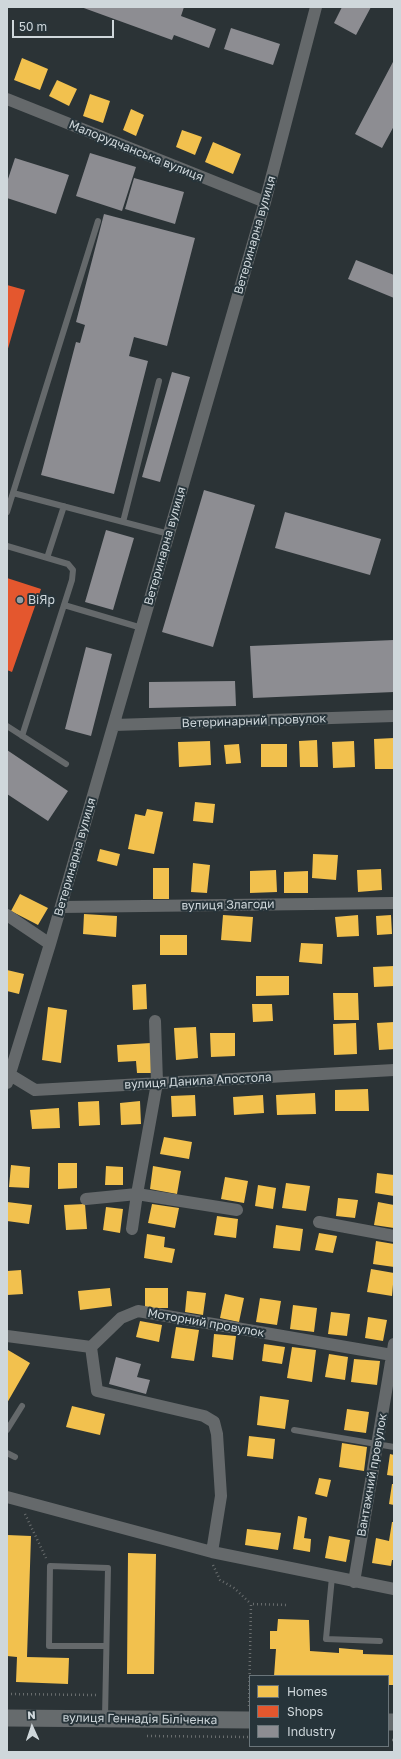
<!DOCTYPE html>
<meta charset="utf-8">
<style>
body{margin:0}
#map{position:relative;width:401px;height:1759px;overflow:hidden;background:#2b3336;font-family:"Golos Text",sans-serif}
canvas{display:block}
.frame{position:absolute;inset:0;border:8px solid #cfd7db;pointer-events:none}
.legend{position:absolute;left:249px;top:1675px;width:140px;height:72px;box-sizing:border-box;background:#27343a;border:1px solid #6a757a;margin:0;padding:5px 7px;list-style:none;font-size:12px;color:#cfd7db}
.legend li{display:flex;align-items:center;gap:8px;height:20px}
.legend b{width:20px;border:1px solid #6a757a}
.north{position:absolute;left:12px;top:1707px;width:40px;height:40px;-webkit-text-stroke:3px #27343a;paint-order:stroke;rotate:357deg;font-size:11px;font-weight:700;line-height:16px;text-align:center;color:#cfd7db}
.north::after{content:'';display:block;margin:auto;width:14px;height:18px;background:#cfd7db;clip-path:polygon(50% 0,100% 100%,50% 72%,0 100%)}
.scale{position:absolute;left:12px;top:20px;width:102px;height:18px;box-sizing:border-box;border:2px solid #cfd7db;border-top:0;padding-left:5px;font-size:12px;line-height:14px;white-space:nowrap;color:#cfd7db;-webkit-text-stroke:3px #27343a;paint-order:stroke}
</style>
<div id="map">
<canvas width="401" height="1759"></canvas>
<div class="frame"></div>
<ul class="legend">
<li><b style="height:11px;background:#f2c14e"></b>Homes</li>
<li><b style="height:11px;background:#e4572e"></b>Shops</li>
<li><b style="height:11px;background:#8d8d92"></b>Industry</li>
</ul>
<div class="north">N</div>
<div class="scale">50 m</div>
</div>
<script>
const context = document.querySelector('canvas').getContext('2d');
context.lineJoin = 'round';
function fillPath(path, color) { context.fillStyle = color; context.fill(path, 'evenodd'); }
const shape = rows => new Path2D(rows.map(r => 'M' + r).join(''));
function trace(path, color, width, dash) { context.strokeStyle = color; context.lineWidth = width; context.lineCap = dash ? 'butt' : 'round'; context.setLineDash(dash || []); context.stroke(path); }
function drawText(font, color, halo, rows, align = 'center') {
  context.font = font + ' "Golos Text",sans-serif'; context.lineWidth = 4; context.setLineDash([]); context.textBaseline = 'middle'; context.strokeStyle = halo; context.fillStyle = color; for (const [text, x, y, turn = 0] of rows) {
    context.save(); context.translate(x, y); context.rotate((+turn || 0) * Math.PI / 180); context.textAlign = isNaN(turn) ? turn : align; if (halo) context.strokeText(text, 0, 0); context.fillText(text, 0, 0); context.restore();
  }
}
fillPath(shape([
 [22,58,48,69,40,90,14,80],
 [57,80,77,89,69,106,49,96],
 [90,94,110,101,103,123,83,116],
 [131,109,144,115,136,136,123,130],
 [182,130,202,137,195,155,176,147],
 [213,142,241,154,233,174,205,162],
 [394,738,394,769,375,769,374,739],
 [317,740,318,767,300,767,299,741],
 [210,741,211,765,179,767,178,742],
 [354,741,355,767,333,768,332,742],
 [239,744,241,763,226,764,224,745],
 [261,744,287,744,287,767,261,767],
 [195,802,215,804,213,823,193,821],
 [147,809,163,812,154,854,128,849,135,814,145,816],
 [100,849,120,854,117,866,97,861],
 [313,854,338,855,336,880,312,878],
 [193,863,210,865,207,893,191,892],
 [153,868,169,868,169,899,153,899],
 [381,869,382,890,358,892,357,870],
 [276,870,277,892,250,893,250,871],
 [308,871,308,893,284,893,284,872],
 [20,894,48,908,38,925,11,911],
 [84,914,117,916,116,937,83,934],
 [223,915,253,917,251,942,221,940],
 [358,915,359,936,337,937,335,917],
 [391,915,392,934,377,935,376,916],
 [160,935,187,935,187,955,160,955],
 [301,943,323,944,322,964,299,962],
 [394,966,394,986,374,987,373,967],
 [7,970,24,974,19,994,7,991],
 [256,976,289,976,289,995,256,996],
 [146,984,147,1009,133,1010,132,985],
 [333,993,358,993,359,1020,334,1020],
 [252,1004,272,1004,273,1021,253,1022],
 [48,1007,67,1010,61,1063,42,1060],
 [394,1022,394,1049,379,1050,377,1023],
 [356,1023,357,1054,334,1055,333,1024],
 [196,1027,198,1058,176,1060,174,1028],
 [210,1033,235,1033,235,1056,211,1057],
 [151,1043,152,1073,137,1073,136,1061,118,1062,117,1045],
 [368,1089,369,1111,335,1111,335,1090],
 [315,1093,316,1114,277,1115,276,1095],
 [195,1095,196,1116,172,1117,171,1096],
 [263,1095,264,1113,234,1115,233,1097],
 [99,1101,100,1125,79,1126,78,1102],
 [140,1101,141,1124,121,1125,120,1103],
 [59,1108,60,1128,32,1129,30,1110],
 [164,1137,192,1142,189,1159,160,1154],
 [58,1163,77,1163,77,1188,58,1189],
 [11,1165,30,1167,29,1188,9,1187],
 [106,1166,123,1167,123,1185,105,1185],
 [153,1166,181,1171,177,1194,150,1189],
 [377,1173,394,1175,394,1196,375,1193],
 [225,1177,248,1181,244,1203,221,1199],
 [286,1183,310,1186,306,1211,282,1208],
 [258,1185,276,1188,273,1209,255,1206],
 [338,1198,358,1200,355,1218,336,1216],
 [7,1202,32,1205,29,1224,7,1221],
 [378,1202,394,1205,394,1228,374,1225],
 [85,1204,87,1229,66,1230,64,1205],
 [152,1204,179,1208,175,1228,148,1223],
 [106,1207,123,1209,120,1233,103,1230],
 [217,1216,238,1219,236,1238,214,1235],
 [276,1225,303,1229,300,1251,273,1248],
 [319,1233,337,1236,333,1253,315,1250],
 [147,1234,165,1237,164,1247,175,1249,172,1263,144,1258],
 [376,1241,394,1244,394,1267,373,1264],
 [371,1269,394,1273,392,1296,367,1292],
 [21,1270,23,1294,7,1295,7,1271],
 [110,1288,112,1306,80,1310,78,1291],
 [145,1288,168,1288,168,1308,145,1308],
 [187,1291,206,1293,203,1315,185,1312],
 [225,1294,244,1298,239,1322,220,1318],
 [260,1298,281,1301,277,1325,256,1322],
 [293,1305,317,1308,314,1332,290,1329],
 [331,1312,350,1314,347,1336,328,1334],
 [368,1317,387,1320,383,1341,365,1338],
 [140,1321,162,1325,159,1342,136,1337],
 [176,1327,199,1330,194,1361,171,1358],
 [214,1334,236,1336,233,1360,212,1357],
 [264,1344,285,1347,282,1364,262,1361],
 [292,1347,316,1350,312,1382,287,1378],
 [8,1350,30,1363,7,1403,7,1352],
 [329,1354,348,1357,345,1380,325,1377],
 [354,1359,380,1361,377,1385,351,1382],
 [260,1396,289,1400,285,1429,257,1425],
 [72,1406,105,1414,100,1435,66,1427],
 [347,1409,369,1412,366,1433,344,1430],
 [249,1436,275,1439,273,1459,247,1456],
 [342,1443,367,1447,364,1471,339,1467],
 [390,1454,394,1455,394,1476,387,1475],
 [319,1478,331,1480,327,1497,315,1494],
 [392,1484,394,1484,394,1505,389,1504],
 [298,1516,307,1518,304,1538,311,1539,310,1552,293,1549],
 [392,1522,394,1522,394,1560,392,1560,391,1566,372,1563,376,1538,389,1541],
 [247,1529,281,1533,278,1550,245,1545],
 [7,1535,31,1536,27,1657,69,1658,68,1684,16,1682,17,1657,7,1656],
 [329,1536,350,1540,346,1562,325,1558],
 [128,1553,156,1554,154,1674,127,1674],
 [278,1619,309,1620,310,1651,339,1653,339,1648,350,1649,363,1650,363,1654,394,1655,394,1685,388,1685,388,1676,274,1676,276,1649,270,1649,270,1631,277,1631]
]), '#f2c14e');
fillPath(shape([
 [7,285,25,290,7,352],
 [7,578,41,589,12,672,7,670]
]), '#e4572e');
fillPath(shape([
 [81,7,184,7,181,16,216,29,209,48,174,35,172,40],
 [342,7,371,7,356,35,334,23],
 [231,28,280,44,273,65,224,49],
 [394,60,394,126,382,148,355,134],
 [90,153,136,167,122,211,76,196],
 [15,158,69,175,56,214,7,198,7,182],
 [134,178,184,192,175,224,125,209],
 [104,214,195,238,167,346,134,337,129,356,148,361,114,494,41,475,76,342,80,343,85,325,76,322],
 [356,260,394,275,394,298,348,279],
 [172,372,190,377,160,482,142,477],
 [204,490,255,505,213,647,162,632],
 [285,512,381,539,370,575,275,548],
 [106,530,134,538,113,610,85,602],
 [394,640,394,692,253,698,250,646],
 [86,647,112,654,91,736,65,729],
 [235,681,236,706,149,708,149,682],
 [7,750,68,791,48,821,7,794],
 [116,1357,141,1364,137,1377,150,1380,146,1394,109,1384]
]), '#8d8d92');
trace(shape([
 [25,1514,46,1558],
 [213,1565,220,1580,234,1588,251,1604],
 [7,1694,96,1695],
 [249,1706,251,1604,289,1605],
 [147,1736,250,1737],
 [388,1740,394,1740]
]), '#696d6e', 2.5, [1, 3]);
trace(shape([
 [13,493,169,534],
 [7,512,98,221],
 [123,522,159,381],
 [7,546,68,564,73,570,72,580,22,736],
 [47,558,64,506],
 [64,605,142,628],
 [7,726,66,764],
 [7,1430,22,1406],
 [294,1430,394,1447],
 [7,1453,15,1457],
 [332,1577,326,1639,380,1641],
 [105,1717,108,1568,50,1566,49,1646,106,1646]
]), '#65696b', 6);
trace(shape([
 [7,99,265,202],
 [114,725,394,716],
 [61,907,394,903],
 [7,915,50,944],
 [155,1021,157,1083,137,1194,237,1210],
 [7,1073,35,1090,394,1070],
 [7,1083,50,944,265,202,316,7],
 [86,1199,137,1194,132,1229],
 [319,1222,394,1236],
 [7,1336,91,1347,121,1318,138,1311,392,1355],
 [91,1347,97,1391,204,1416,214,1422,217,1434,221,1496,212,1552],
 [7,1497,212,1552,394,1589],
 [354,1582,394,1344]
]), '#65696b', 12);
trace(shape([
 [7,1718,250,1720],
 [388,1722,394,1722]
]), '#666b6d', 17);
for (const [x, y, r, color] of [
 [20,600,4,"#969ea1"]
]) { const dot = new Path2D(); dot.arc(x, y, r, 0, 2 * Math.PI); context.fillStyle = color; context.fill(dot); trace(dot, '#27343a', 1.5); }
drawText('12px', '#cfd7db', '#27343a', [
 ["Малорудчанська вулиця",136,151,22],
 ["Ветеринарна вулиця",255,235,-74],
 ["Ветеринарна вулиця",165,546,-74],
 ["Ветеринарний провулок",254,721,-2],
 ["Ветеринарна вулиця",75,857,-74],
 ["вулиця Злагоди",228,905,-1],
 ["вулиця Данила Апостола",198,1081,-3],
 ["Моторний провулок",206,1323,10],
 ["Вантажний провулок",372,1475,-80],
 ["вулиця Геннадія Біліченка",140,1719,1]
]);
drawText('12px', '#cfd7db', '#27343a', [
 ["ВіЯр",28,600]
], 'left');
</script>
